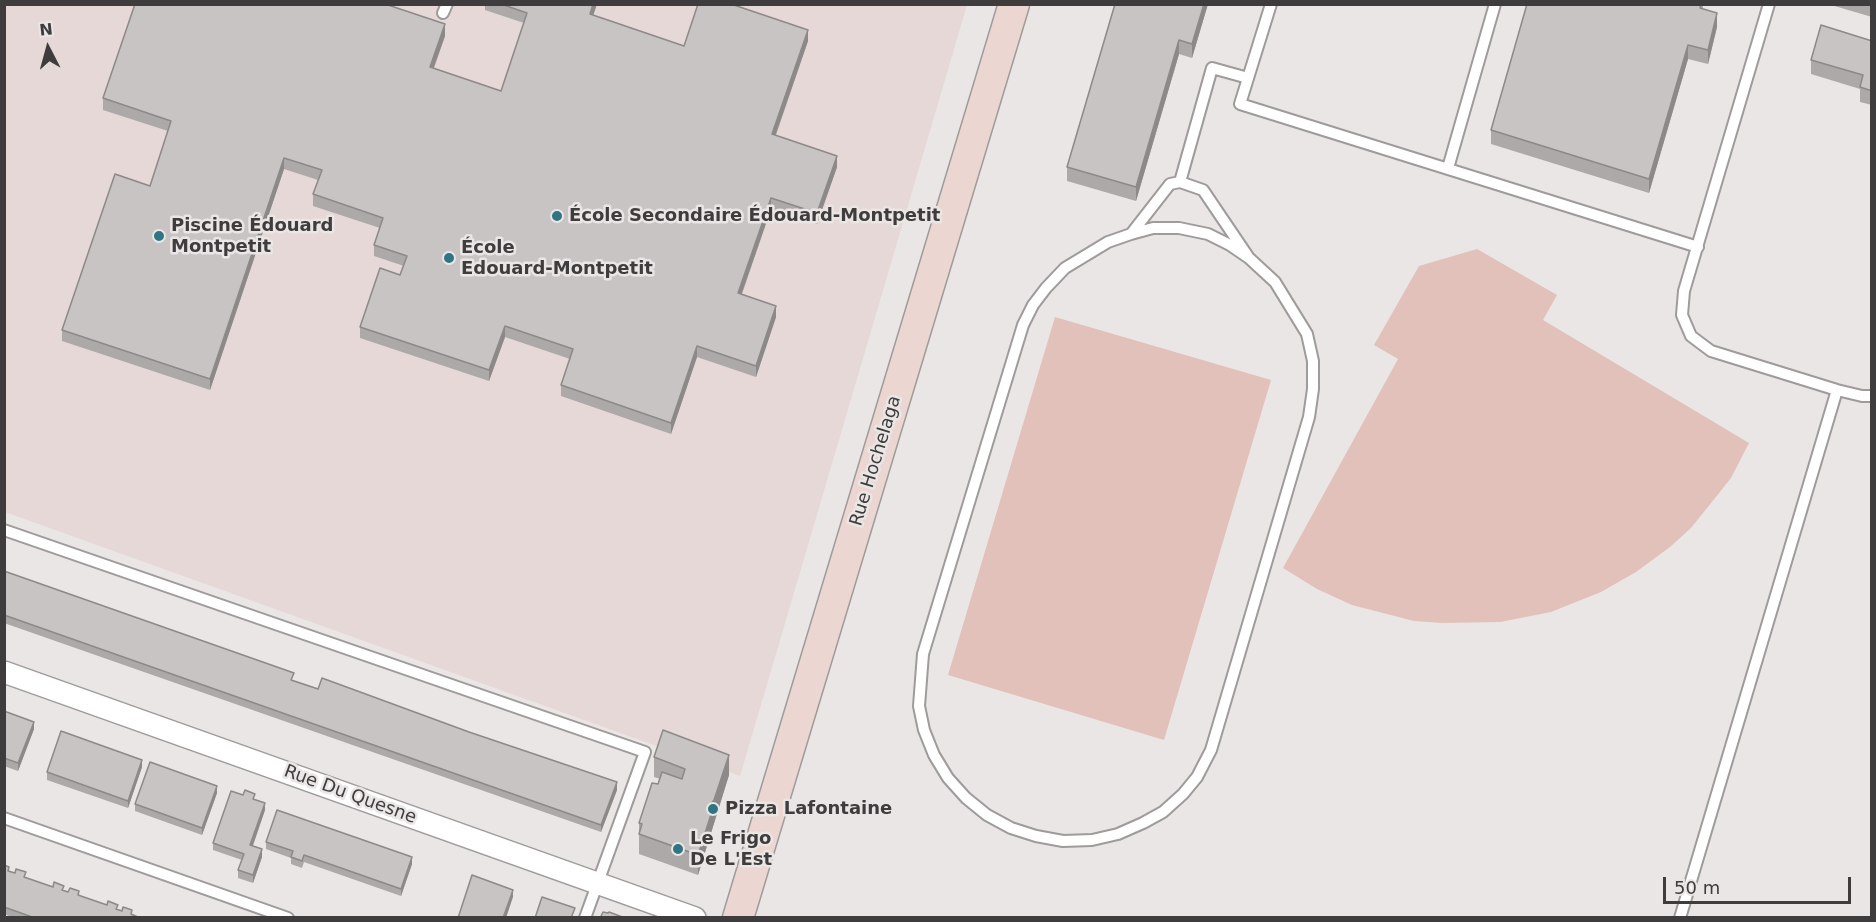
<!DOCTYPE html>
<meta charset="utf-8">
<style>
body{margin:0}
#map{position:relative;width:1876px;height:922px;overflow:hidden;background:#eae6e5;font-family:"DejaVu Sans",sans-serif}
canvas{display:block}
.frame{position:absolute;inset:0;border:6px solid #3e3c3c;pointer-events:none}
.north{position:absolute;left:18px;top:18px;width:60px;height:60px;-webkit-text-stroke:4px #eae6e5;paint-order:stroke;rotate:354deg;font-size:16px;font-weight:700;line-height:24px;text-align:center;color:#3e3c3c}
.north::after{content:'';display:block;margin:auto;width:21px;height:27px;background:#3e3c3c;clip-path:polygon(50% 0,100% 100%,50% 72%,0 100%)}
.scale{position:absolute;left:1663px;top:877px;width:188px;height:27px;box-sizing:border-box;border:3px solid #3e3c3c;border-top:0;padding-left:8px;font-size:18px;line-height:21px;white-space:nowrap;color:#3e3c3c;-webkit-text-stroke:4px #eae6e5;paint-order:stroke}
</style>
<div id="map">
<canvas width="1876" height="922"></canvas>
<div class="frame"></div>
<div class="north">N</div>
<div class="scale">50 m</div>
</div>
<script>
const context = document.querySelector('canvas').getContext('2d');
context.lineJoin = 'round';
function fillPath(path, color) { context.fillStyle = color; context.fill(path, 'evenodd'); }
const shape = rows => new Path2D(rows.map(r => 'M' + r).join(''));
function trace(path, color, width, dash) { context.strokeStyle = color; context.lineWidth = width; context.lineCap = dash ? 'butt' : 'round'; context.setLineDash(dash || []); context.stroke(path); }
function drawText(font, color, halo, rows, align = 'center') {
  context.font = font + ' "DejaVu Sans",sans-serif'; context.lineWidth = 5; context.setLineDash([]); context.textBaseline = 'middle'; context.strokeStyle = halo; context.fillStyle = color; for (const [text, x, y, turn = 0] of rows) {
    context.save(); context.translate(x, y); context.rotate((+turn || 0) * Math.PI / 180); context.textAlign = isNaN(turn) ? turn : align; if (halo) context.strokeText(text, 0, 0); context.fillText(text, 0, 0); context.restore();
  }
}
fillPath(shape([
 [4,5,967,5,740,776,5,512]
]), '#e5d8d6');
fillPath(shape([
 [1477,249,1557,295,1543,320,1749,443,1731,478,1691,528,1670,547,1636,572,1601,592,1551,612,1500,622,1443,623,1414,621,1352,605,1317,589,1283,568,1398,359,1374,345,1419,266],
 [1055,317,1271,380,1164,740,948,675]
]), '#e1c1ba');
const lane = shape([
 [1271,4,1240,104,1698,247],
 [1769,4,1684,291,1682,315,1691,336,1711,351,1837,390,1862,396,1872,396],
 [443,13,447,4],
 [1448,168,1495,4],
 [1180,182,1212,68,1248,78],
 [1131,234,1153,228,1179,228,1208,234,1230,245,1249,258,1275,282,1307,334,1313,361,1313,389,1309,417,1211,750,1197,777,1183,794,1163,812,1143,823,1118,834,1092,840,1063,841,1036,836,1011,828,987,815,966,798,948,778,934,755,924,730,919,706,923,654,1023,325,1033,305,1046,288,1065,268,1108,242,1131,234,1170,184,1180,182,1203,190,1249,258],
 [4,530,645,752,585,918],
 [4,818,288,918],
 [1680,918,1837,390]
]);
const street = shape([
 [4,672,695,918]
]);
const secondary = shape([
 [738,918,1014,4]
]);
trace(lane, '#9e9b9a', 14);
trace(street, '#9e9b9a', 24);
trace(secondary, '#9e9b9a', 33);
trace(lane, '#fff', 10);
trace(street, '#fff', 21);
trace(secondary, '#ebd6d1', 30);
fillPath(shape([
 [485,4,597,4,593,15,684,46,808,41,776,135,837,167,817,224,771,209,742,294,776,317,756,377,697,357,671,434,561,396,561,385,570,359,505,337,489,381,360,338,360,327,400,275,404,266,374,256,374,245,380,228,313,206,313,194,318,180,284,169,210,390,62,341,62,330,150,186,168,131,103,110,103,98,445,36,434,68,501,91,524,23,485,10],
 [1115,4,1208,4,1192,58,1179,54,1136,201,1067,181,1067,167],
 [1703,4,1703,9,1717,27,1708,64,1688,59,1649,193,1491,144,1491,130],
 [1872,4,1872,17,1831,5,1831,4],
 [1872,41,1872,105,1860,102,1860,89,1811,74,1811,60],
 [4,571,293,680,617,790,601,832,4,623],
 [4,711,34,729,18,771,4,766],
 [654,757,729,775,698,875,639,854,639,823,660,779,654,777],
 [142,767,128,808,47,780,47,772],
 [217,793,202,835,135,811,135,804],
 [255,799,265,810,253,846,262,857,253,883,238,878,238,870,242,860,213,850,213,843],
 [266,842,412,864,401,896,304,862,302,868,291,864,291,858,266,849],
 [4,865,9,872,140,918,14,918,4,914]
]), '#aca9a8');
fillPath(shape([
 [593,4,597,4,590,25,590,14],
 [1204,4,1208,4,1192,58,1192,44],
 [1717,13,1717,27,1708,64,1708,50],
 [445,24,445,36,430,78,430,67],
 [808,30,808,41,772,145,772,134],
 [1179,40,1179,54,1136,201,1136,187],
 [1688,45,1688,59,1649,193,1649,179],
 [837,156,837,167,817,224,817,213],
 [284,158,284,169,210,390,210,379],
 [771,198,771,209,738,304,738,293],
 [776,306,776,317,756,377,756,366],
 [505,326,505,337,489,381,489,370],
 [697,346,697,357,671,434,671,423],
 [34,722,34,729,18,771,18,763],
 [729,755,729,775,698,875,698,855,711,804],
 [142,760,142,767,128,808,128,801],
 [617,782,617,790,601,832,601,825],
 [217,786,217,793,202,835,202,828],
 [265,803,265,810,250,853,250,845],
 [262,849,262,857,253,883,253,875],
 [412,857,412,864,401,896,401,889],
 [513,890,513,897,506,918,503,918]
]), '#8c8988');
const building = shape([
 [135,4,385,4,445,24,430,67,501,91,527,13,501,4,593,4,590,14,684,46,698,4,731,4,808,30,772,134,837,156,817,213,771,198,738,293,776,306,756,366,697,346,671,423,561,385,573,349,505,326,489,370,360,327,380,268,400,275,407,256,374,245,383,218,313,194,322,170,284,158,210,379,62,330,115,174,150,186,171,121,103,98,135,4],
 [1115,4,1204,4,1192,44,1179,40,1136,187,1067,167,1115,4],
 [1527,4,1701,4,1700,8,1717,13,1708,50,1688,45,1649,179,1491,130,1527,4],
 [1821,25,1872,41,1872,91,1860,87,1863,75,1811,60,1821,25],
 [4,571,294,673,291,680,318,689,322,678,469,732,617,782,601,825,4,615,4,571],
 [4,711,34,722,18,763,4,758,4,711],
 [663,730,729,755,714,800,711,804,714,805,698,855,639,834,642,824,639,823,652,783,658,784,662,772,682,779,685,769,654,757,663,730],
 [61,731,142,760,128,801,47,772,61,731],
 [150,762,217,786,202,828,135,804,150,762],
 [245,790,255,794,253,799,265,803,250,845,262,849,253,875,238,870,244,854,213,843,231,791,243,795,245,790],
 [277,810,412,857,401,889,304,855,302,861,291,857,293,851,266,842,277,810],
 [4,865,9,867,8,871,15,873,16,869,26,872,24,877,53,887,54,882,64,886,62,890,68,892,70,888,79,891,78,895,107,905,108,901,118,905,116,909,122,911,123,907,132,910,131,914,140,918,35,918,4,907,4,865],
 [472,875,513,890,503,918,458,918,472,875],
 [542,897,575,908,571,918,535,918,542,897],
 [603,912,608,913,609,912,625,918,600,918,603,912]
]);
fillPath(building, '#c8c4c3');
trace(building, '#8c8988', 1.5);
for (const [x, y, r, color] of [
 [557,216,6,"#307583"],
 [159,236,6,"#307583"],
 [449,258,6,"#307583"],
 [713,809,6,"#307583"],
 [678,849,6,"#307583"]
]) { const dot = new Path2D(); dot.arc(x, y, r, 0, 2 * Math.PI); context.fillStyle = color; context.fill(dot); trace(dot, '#eae6e5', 2); }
drawText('bold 18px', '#3e3c3c', '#eae6e5', [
 ["École Secondaire Édouard-Montpetit",569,216],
 ["Piscine Édouard",171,226],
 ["Montpetit",171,247],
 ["École",461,248],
 ["Edouard-Montpetit",461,269],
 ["Pizza Lafontaine",725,809],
 ["Le Frigo",690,839],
 ["De L'Est",690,860]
], 'left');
drawText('18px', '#3e3c3c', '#eae6e5', [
 ["Rue Hochelaga",876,461,-73],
 ["Rue Du Quesne",350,795,20]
]);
</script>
